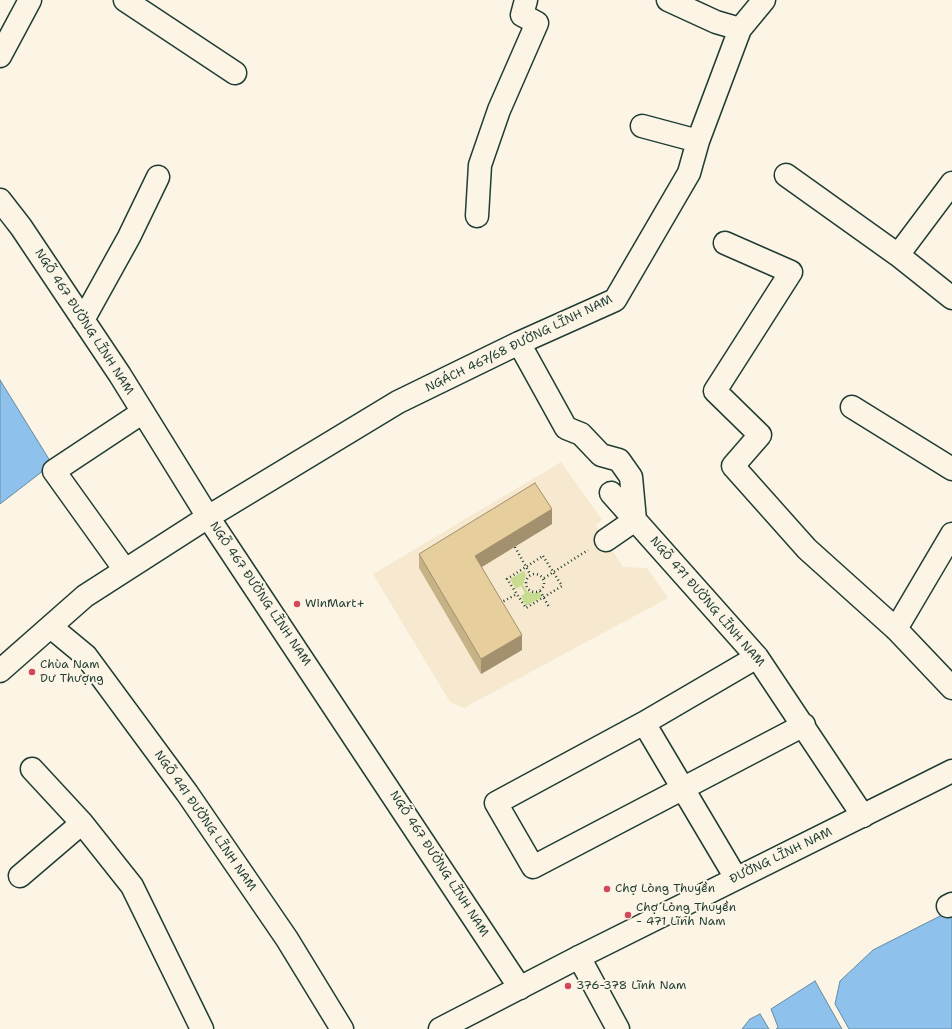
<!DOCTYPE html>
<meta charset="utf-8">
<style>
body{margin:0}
canvas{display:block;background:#fcf5e5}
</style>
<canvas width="952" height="1029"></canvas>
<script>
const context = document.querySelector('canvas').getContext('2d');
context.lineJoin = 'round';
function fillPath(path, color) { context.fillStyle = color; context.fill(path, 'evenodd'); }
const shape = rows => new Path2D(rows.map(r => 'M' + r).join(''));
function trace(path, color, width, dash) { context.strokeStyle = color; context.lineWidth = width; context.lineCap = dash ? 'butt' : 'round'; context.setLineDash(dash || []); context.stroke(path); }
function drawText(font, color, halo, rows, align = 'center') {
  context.font = font + ' "Shantell Sans",sans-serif'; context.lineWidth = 4; context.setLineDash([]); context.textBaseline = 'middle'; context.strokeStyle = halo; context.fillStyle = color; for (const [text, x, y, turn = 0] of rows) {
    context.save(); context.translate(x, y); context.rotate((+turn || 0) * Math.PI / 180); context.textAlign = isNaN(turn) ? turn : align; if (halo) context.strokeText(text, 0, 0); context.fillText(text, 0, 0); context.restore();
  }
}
fillPath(shape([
 [561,462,602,520,596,525,623,567,647,568,668,598,464,708,450,702,373,574]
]), '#f6e9cf');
fillPath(shape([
 [524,571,526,575,523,585,527,591,533,593,539,592,542,597,526,606,521,596,525,593,521,586,516,589,510,579]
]), '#c7dc91');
const water = shape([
 [0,380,52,464,0,504,0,380],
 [952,910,952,1029,849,1029,835,1004,840,981,873,950,952,910],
 [815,981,842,1029,776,1029,778,1027,771,1009,815,981],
 [760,1014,769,1029,742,1029,750,1019,760,1014]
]);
fillPath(water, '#8ec1eb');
trace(water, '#628ca2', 1);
const minor = shape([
 [125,0,235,73],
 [668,0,716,22,740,29],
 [0,56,30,0],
 [642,126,698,141],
 [786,175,898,255,952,298],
 [0,200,21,227,120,375,208,517,520,988],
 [477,216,480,165,499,110,537,23,522,15,526,0],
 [725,243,791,272,715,391,760,435,733,466,807,549,896,629,952,688],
 [898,255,952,183],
 [83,320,129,237,158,177],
 [519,343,566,428,581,434,601,455,619,460,631,477,635,520,606,540],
 [852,407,952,469],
 [611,493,757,657,863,816],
 [125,570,54,471,143,412],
 [51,627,86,656,187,793,287,939,342,1029],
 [896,629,952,534],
 [757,657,644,723,496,803,533,867,804,725],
 [0,671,85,596,208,517,398,402,519,343,615,300,689,173,698,141,740,29,764,0],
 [644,723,736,878],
 [32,769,82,823,132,886,202,1029],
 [20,876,82,823],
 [948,906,952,904],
 [579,957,618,1029]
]);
const major = shape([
 [440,1029,579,957,952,771]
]);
trace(minor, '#1f3d34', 25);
trace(major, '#1f3d34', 25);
trace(shape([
 [515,547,530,574],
 [543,556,562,586,526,608,507,579,543,556],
 '526 583a9 9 0 1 1 18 0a9 9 0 1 1-18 0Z',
 [544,578,588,550],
 [540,591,549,607],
 [500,603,517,594]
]), '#1f3d34', 2.5, [1, 3]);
trace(minor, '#fcf5e5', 22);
trace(major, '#fcf5e5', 22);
fillPath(shape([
 [552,524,482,567,522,650,481,674,419,568,419,554]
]), '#c7b187');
fillPath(shape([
 [552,509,552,524,475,571,475,556],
 [522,635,522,650,481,674,481,659]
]), '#a2906e');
const building = shape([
 [535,483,552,509,475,556,522,635,481,659,419,554,535,483]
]);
fillPath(building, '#e7ce9d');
trace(building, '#a2906e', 1);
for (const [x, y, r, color] of [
 [297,604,4,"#d1495b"],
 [32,672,4,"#d1495b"],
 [607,889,4,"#d1495b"],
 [628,915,4,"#d1495b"],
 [568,986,4,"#d1495b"]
]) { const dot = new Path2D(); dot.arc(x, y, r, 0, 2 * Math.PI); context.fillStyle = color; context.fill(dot); trace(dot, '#fcf5e5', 1.5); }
drawText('12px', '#1f3d34', '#fcf5e5', [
 ["NGÕ 467 ĐƯỜNG LĨNH NAM",84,322,57],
 ["NGÁCH 467/68 ĐƯỜNG LĨNH NAM",519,344,-26],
 ["NGÕ 467 ĐƯỜNG LĨNH NAM",260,594,56],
 ["NGÕ 471 ĐƯỜNG LĨNH NAM",707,602,49],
 ["NGÕ 441 ĐƯỜNG LĨNH NAM",205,821,55],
 ["ĐƯỜNG LĨNH NAM",781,856,-26],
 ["NGÕ 467 ĐƯỜNG LĨNH NAM",439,864,57]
]);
drawText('12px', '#1f3d34', '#fcf5e5', [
 ["WinMart+",305,604],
 ["Chùa Nam",40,665],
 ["Dư Thượng",40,679],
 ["Chợ Lòng Thuyền",615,889],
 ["Chợ Lòng Thuyền",636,908],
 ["- 471 Lĩnh Nam",636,922],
 ["376-378 Lĩnh Nam",576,986]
], 'left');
</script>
